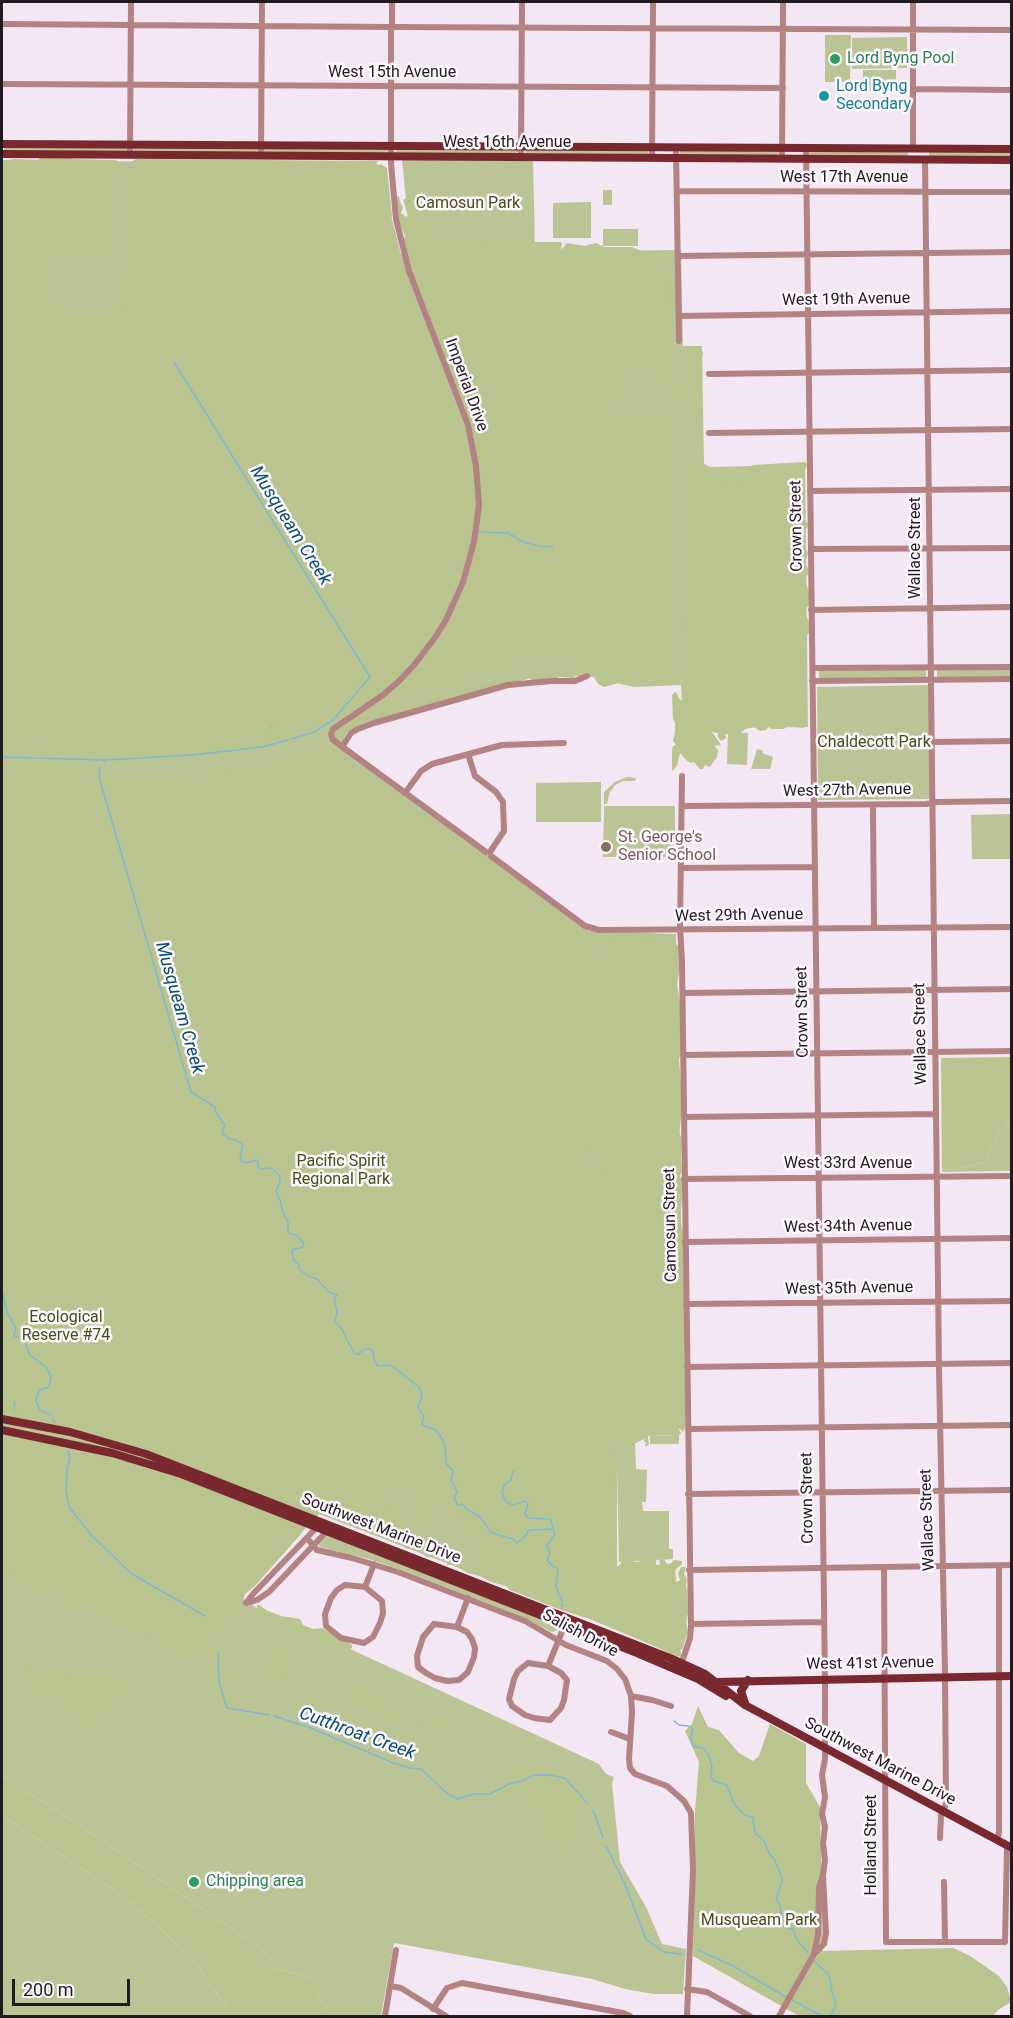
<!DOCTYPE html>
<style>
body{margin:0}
#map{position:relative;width:1013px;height:2018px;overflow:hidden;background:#f3e7f4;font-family:Roboto,sans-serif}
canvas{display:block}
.frame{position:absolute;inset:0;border:3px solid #1f1b1f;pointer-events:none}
.scale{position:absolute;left:12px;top:1979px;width:118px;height:27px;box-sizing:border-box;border:3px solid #1f1b1f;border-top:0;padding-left:8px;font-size:18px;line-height:21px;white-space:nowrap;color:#1f1b1f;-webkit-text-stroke:4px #fdf6fe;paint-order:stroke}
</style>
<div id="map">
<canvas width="1013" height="2018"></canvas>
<div class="frame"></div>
<div class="scale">200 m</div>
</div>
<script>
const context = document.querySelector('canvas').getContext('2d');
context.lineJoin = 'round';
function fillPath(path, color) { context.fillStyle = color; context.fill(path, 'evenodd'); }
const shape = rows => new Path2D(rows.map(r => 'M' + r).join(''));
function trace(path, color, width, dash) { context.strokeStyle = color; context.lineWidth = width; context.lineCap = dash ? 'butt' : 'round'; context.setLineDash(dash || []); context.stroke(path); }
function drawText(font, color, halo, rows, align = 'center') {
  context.font = font + ' Roboto,sans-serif'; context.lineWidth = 5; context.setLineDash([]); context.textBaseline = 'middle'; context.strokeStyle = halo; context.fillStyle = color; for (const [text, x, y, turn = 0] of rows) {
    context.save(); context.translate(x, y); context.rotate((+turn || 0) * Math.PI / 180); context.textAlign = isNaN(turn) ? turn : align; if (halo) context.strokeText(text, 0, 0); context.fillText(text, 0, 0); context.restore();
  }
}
fillPath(shape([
 [825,35,851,35,850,82,825,82],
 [907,37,907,68,852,69,852,38],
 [863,70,896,70,896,91,863,91],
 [4,147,125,147,128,150,126,151,4,151],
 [134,148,257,149,258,150,257,152,135,152,133,151],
 [264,149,387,150,388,151,386,153,264,152],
 [396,149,517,149,519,151,515,154,395,153],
 [526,150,647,150,649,153,648,154,525,153],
 [903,150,908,152,908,156,810,156,809,153,810,152],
 [680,151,778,151,779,153,777,156,680,154],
 [932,151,1011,151,1011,158,929,156,929,153],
 [402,159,533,160,535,249,411,249],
 [2,160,378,164,401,254,681,250,683,346,702,346,704,464,710,467,805,465,808,727,683,728,681,685,634,687,587,676,538,676,344,732,344,748,589,931,676,934,685,1428,617,1436,628,1441,635,1440,636,1469,647,1470,646,1502,642,1502,643,1511,669,1511,669,1549,673,1549,673,1559,619,1562,617,1465,617,1569,675,1563,681,1657,563,1608,319,1514,269,1567,238,1595,258,1609,307,1629,599,1764,606,1774,614,1777,612,1784,620,1862,646,1907,662,1944,686,1949,683,1994,653,1994,625,1989,592,1979,394,1943,381,2016,333,2016,318,1997,318,1980,276,1969,263,1950,82,1827,2,1776],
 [603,190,612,190,612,205,603,205],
 [591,202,591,238,553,238,553,203],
 [603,229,638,229,638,246,603,246],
 [1011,669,1011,677,937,678,937,670],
 [926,670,926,678,819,679,819,671],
 [929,685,930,799,818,800,817,687],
 [728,733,748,733,747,765,727,764],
 [757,749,763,751,762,753,773,757,770,769,751,769],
 [627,777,636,778,635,781,623,781,615,785,610,792,607,804,604,804,604,792,615,782],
 [601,782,601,822,536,822,536,783],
 [604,806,675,806,675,857,603,857],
 [1011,814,1011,859,972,859,971,815],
 [1011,1120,1011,1171,942,1172,984,1162,1000,1132],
 [679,1435,679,1444,650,1444,650,1436],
 [329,1536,556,1625,558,1630,552,1632,520,1616,407,1572,372,1560,320,1547,318,1543,323,1537],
 [2,1815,130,1901,192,1958,233,2016,2,2016]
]), '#bbc494');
fillPath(shape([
 [44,156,68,156,73,159,115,160,118,161,118,164,119,188,116,251,112,257,106,260,79,260,62,262,58,266,56,273,50,280,51,284,59,290,60,305,67,310,120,309,124,265,122,242,124,183,127,182,124,178,125,171,130,167,131,162,136,159,378,161,373,168,381,164,387,168,392,215,390,221,399,254,416,304,417,314,425,325,432,344,429,351,432,360,441,367,445,374,450,398,457,407,465,436,468,440,468,450,471,459,471,488,476,494,476,504,465,566,444,614,421,651,399,678,385,691,329,725,317,727,315,734,292,740,281,731,280,733,289,741,247,752,185,759,124,762,84,761,77,753,59,752,46,748,39,749,36,747,37,743,33,742,28,750,25,750,9,746,2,748,2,160,5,162,13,159,38,160],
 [399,196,400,202,403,207,401,213,406,217,408,215,403,200,408,197,413,196,416,199,414,204,418,210,416,214,419,216,418,220,431,231,438,240,461,243,486,240,520,241,525,245,529,242,560,242,562,243,561,250,567,243,585,246,596,243,605,247,632,247,639,250,643,255,657,252,669,262,671,272,673,332,671,338,675,364,670,368,665,367,636,367,633,373,627,375,622,382,624,388,614,407,621,412,626,411,635,419,644,414,648,416,652,412,656,414,662,413,663,410,661,405,662,390,657,389,653,393,652,391,649,375,653,372,666,370,674,373,674,427,671,444,675,454,675,464,671,472,674,480,673,607,676,638,674,641,678,673,676,679,666,683,637,678,604,687,598,684,595,679,595,672,588,669,581,670,573,666,564,669,547,667,510,669,433,692,359,717,342,728,360,719,411,704,420,703,474,685,494,682,510,678,521,676,523,677,522,679,372,721,350,729,342,740,338,739,336,735,340,729,337,731,336,729,367,711,428,650,436,644,436,637,452,614,465,585,472,562,479,529,481,490,473,440,464,406,408,258,404,240,405,235,401,228,397,212,396,197],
 [680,344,683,347,686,346,701,347,703,353,701,361,702,423,699,427,691,425,691,421,686,419,677,411,676,405,677,387,680,370,677,349],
 [684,461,691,464,696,462,707,469,712,478,727,481,735,471,737,472,735,477,738,480,741,481,746,469,753,465,805,462,807,464,804,473,803,491,798,488,798,482,791,480,789,488,784,494,785,498,793,496,799,500,799,509,808,525,805,532,805,540,802,538,802,540,808,553,805,563,808,568,808,574,804,579,810,594,809,605,806,608,806,616,810,623,810,632,806,636,804,646,806,651,805,670,794,674,801,676,804,682,807,719,804,728,787,726,784,729,771,729,769,726,766,730,760,731,754,727,745,729,738,735,725,734,726,738,721,741,718,737,718,733,712,732,721,745,714,746,718,750,717,757,710,767,705,765,703,769,700,769,694,762,692,763,687,761,680,753,677,766,672,771,672,750,673,746,676,745,673,741,675,732,675,722,673,719,672,695,675,692,677,693,678,697,684,704,686,704,682,685,683,681,688,677,682,674,679,578,678,469,681,462],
 [537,673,573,674,575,678,559,677,555,680,534,682,530,679,530,676],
 [328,744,370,775,381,780,400,798,412,804,414,810,422,811,495,862,509,876,523,884,535,896,550,904,576,928,592,934,592,955,594,957,598,955,596,948,597,939,611,936,616,938,670,935,673,937,674,943,679,946,679,973,677,984,681,1010,680,1025,682,1044,679,1060,683,1107,679,1132,682,1139,681,1158,682,1173,675,1175,682,1180,682,1199,680,1221,684,1236,685,1428,683,1432,677,1426,681,1433,679,1435,648,1436,649,1444,646,1447,645,1444,647,1443,644,1442,644,1439,636,1443,630,1442,628,1444,615,1448,616,1453,614,1456,616,1478,614,1501,614,1537,616,1547,615,1565,618,1567,623,1560,638,1562,648,1556,656,1560,656,1566,658,1567,661,1566,659,1561,662,1559,664,1559,668,1566,674,1560,682,1561,682,1564,674,1571,673,1581,675,1583,680,1580,678,1574,681,1567,686,1567,684,1574,687,1579,686,1586,687,1589,688,1613,686,1622,688,1632,682,1650,674,1645,672,1646,680,1653,678,1657,597,1620,587,1618,564,1611,510,1590,506,1586,491,1582,480,1576,468,1573,454,1565,447,1565,447,1561,443,1558,427,1557,421,1552,405,1548,406,1539,409,1536,413,1536,425,1546,425,1549,429,1549,434,1553,441,1548,445,1549,447,1550,445,1553,446,1555,457,1556,482,1571,483,1564,480,1563,479,1559,472,1560,469,1554,464,1553,465,1551,461,1543,463,1539,470,1547,475,1540,473,1532,464,1530,462,1519,456,1521,445,1520,439,1514,440,1511,438,1501,420,1491,411,1488,398,1490,392,1482,389,1482,384,1491,384,1495,386,1496,404,1527,403,1531,405,1536,400,1545,288,1500,283,1500,158,1452,81,1429,2,1413,2,762,70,765,82,768,88,774,101,776,168,775,273,763,296,753,304,754,321,745],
 [589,1151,597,1154,604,1161,601,1168,598,1169,582,1167,582,1157,584,1153],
 [1011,1057,1011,1120,1000,1132,984,1162,942,1172,941,1058],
 [2,1435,69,1447,178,1478,299,1526,301,1530,301,1534,254,1587,245,1594,242,1603,229,1618,220,1623,220,1626,191,1657,186,1659,175,1657,93,1610,89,1609,83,1611,67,1605,54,1597,51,1589,49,1588,41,1591,18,1581,13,1575,7,1577,2,1571],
 [406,1492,417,1493,434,1500,436,1502,435,1514,441,1520,446,1528,454,1533,455,1536,453,1540,447,1540,433,1525,426,1529,424,1533,421,1534,415,1534,410,1530,410,1527,418,1525,419,1517,417,1515,404,1517,399,1514,391,1497,393,1493],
 [257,1605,260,1605,266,1610,281,1616,300,1619,303,1625,313,1629,322,1628,352,1645,352,1648,345,1651,321,1639,310,1636,286,1624,285,1621,266,1618,262,1613,257,1612],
 [234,1622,237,1629,220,1641,227,1654,226,1659,222,1660,226,1668,225,1671,228,1674,227,1680,232,1687,229,1690,225,1690,233,1696,231,1703,234,1706,231,1717,240,1724,241,1734,239,1738,236,1738,226,1729,224,1709,217,1700,217,1689,214,1682,209,1674,194,1665,213,1639,229,1623],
 [286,1636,290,1638,298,1650,305,1652,323,1664,329,1677,328,1679,322,1682,319,1681,311,1673,302,1677,294,1675,287,1679,282,1685,279,1680,265,1686,263,1684,263,1674,266,1668,266,1652,276,1646,280,1647,304,1664,305,1668,310,1667,299,1656,294,1655,287,1647,285,1642],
 [29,1664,58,1673,111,1670,120,1678,131,1688,125,1696,116,1702,109,1710,107,1720,113,1733,113,1741,100,1738,25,1683,20,1665],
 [332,1678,340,1681,346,1687,350,1686,379,1698,385,1696,391,1699,393,1704,401,1710,411,1712,420,1719,440,1720,445,1718,453,1725,448,1729,449,1733,441,1735,437,1728,431,1725,416,1728,407,1722,402,1723,401,1717,398,1716,394,1721,390,1723,383,1718,380,1710,371,1710,343,1695,339,1690,327,1687,328,1681],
 [698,1706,708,1727,719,1730,739,1753,753,1761,759,1756,770,1724,806,1744,806,1783,820,1807,823,1951,954,1948,970,1956,999,1976,1007,1987,1011,2002,998,2010,993,2016,799,2016,693,1956,695,1812,699,1762,685,1731,692,1724],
 [533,1765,548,1769,564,1777,578,1790,586,1792,580,1800,580,1819,569,1851,567,1867,556,1846,524,1806,502,1792,498,1783,519,1768],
 [2,1776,82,1827,263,1950,276,1969,318,1980,318,1997,333,2016,233,2016,192,1958,130,1901,2,1815]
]), '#bac48e');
trace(shape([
 [174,362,370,677,333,720,314,732,291,739],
 [479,532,508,533,523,542,539,546,553,547],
 [271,728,272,727],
 [2,757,32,758],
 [34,758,105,760],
 [104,762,106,760,192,755,262,747,288,740],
 [100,767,99,777,191,1092,215,1107,216,1113,225,1125,222,1130,223,1134,228,1138,236,1140,243,1145,240,1157,242,1162,245,1163,258,1160,258,1167,260,1169,271,1168,280,1176,280,1182,276,1191,280,1200,283,1213,288,1222,288,1233,296,1235,303,1242,304,1246,301,1248,293,1249,292,1253,294,1261,298,1263,299,1269,308,1276,317,1279,329,1292,337,1295,334,1300,337,1311,335,1322,342,1329,346,1338],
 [2,1289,7,1312,16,1328,14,1336,24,1339,30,1355,47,1368,51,1378,49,1387,39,1390,36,1401,40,1410,51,1415],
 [347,1340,355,1354,359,1354,364,1349,371,1349,373,1352,374,1360,378,1366,391,1365,420,1388,422,1398,418,1405,420,1412,424,1415,422,1425,436,1430,443,1440,445,1446,446,1463,453,1471,451,1480,457,1491,454,1499,458,1505,462,1504,468,1510,480,1517,492,1533,513,1539,517,1543,524,1538,529,1530,553,1529,555,1535,546,1546,550,1552,547,1560,552,1566,558,1568,556,1587,562,1601],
 [14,1405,15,1402],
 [14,1407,14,1409],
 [53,1418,54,1422],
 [68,1450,70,1459,67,1468,66,1491,69,1507,92,1536,132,1574,205,1616],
 [513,1471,511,1480,504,1485,502,1493,506,1502,513,1505,525,1501,528,1505,525,1514,528,1518,550,1519,553,1527],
 [562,1604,562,1607],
 [218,1653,219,1682,227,1708,269,1715],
 [274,1716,311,1728,391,1762,409,1768,421,1769,449,1795,458,1799,473,1794,490,1794,509,1784,522,1781,534,1775,549,1775,565,1778,587,1803],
 [674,1721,679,1725,688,1726,693,1729,691,1737,693,1746,703,1748,709,1756,712,1767,711,1777,714,1781,727,1785,735,1805,745,1815,753,1818,755,1833,764,1841,770,1855,774,1859,781,1875,782,1882,776,1899,780,1904,780,1908,785,1926,788,1929,793,1929,797,1940,808,1952],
 [593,1810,603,1838],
 [606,1846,625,1884,646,1939,663,1952,682,1954],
 [698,1950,735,1967,786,1997],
 [813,1960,828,1974,830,1979,832,1992,836,2003,831,2016],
 [792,2000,822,2016]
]), '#7fb8d7', 1.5);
trace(shape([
 [2,24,388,27],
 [392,24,392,2],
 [395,27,1012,30],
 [391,30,391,163,396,219,409,271,468,425,476,466,479,505,474,542,463,582,446,620,434,639,414,665,399,681,383,695,333,729,331,734,333,740,486,852],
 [2,84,783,88],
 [913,89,1012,90],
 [676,148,679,341],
 [913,149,913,2],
 [130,154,131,2],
 [261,155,262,2],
 [521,157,522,2],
 [652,158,653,2],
 [782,159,783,2],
 [925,159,926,250],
 [677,191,1012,192],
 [928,253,1012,252],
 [926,255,939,1368,945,1672,946,1804,941,1815,940,1838],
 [678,256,923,253],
 [680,316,1012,311],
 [709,374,1012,370],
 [709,433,1012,429],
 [810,491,1012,489],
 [811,549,1012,548],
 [811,610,1012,607],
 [813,668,1012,667],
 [812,681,1012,679],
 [932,742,1012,741],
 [342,747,351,733,358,729,374,723,508,685,551,681,575,681,587,676],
 [468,754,475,776,496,792,503,802,504,831,490,852],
 [405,793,421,771,432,764,502,745,564,743],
 [873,805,874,928],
 [682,806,926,804,937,802,1012,801],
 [491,856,585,926,599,930,1012,927],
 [681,868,814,867],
 [683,993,1012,989],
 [683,1055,1012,1051],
 [684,1117,936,1114],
 [684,1179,1012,1176],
 [685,1242,1012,1238],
 [686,1304,1012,1301],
 [687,1367,1012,1363],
 [688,1429,1012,1425],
 [688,1494,1012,1490],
 [307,1538,317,1550,352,1558,398,1572,525,1621,566,1645,607,1661,617,1669,625,1679,631,1696,632,1712,629,1759,630,1768,635,1774,667,1786,684,1801,691,1813,693,1870,687,2016],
 [884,1567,886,1942,1005,1942,1007,1846],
 [689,1570,1012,1565],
 [345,1585,365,1587,382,1601,383,1613,380,1623,373,1637,364,1643,341,1638,326,1626,325,1614,331,1598,337,1590,345,1585],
 [365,1587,374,1564],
 [246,1603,253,1594,319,1525],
 [247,1603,257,1600,269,1592,327,1531],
 [434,1624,457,1627,467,1632,472,1639,475,1648,474,1657,468,1672,459,1680,447,1681,435,1678,426,1673,418,1667,417,1656,423,1637,434,1624],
 [691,1624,824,1622],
 [457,1627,468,1598],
 [528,1663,548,1666,561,1673,567,1680,564,1700,561,1708,550,1720,534,1718,525,1715,512,1706,509,1699,514,1679,518,1671,528,1663],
 [681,1665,690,1638,691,1627,682,962,680,926,682,776],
 [548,1666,566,1622],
 [631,1696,652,1700,671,1706],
 [611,1732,630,1739],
 [997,1840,999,1832,999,1566],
 [944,1882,945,1942],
 [814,1954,824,1944,826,1933,823,1876],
 [390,1986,401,1988,446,2016],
 [687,1989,707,1992,750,2016],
 [433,2009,447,1988,462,1983,623,2013,630,2016],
 [385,2016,396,1950],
 [779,2016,814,1954,818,1934,819,1888,823,1875,825,1860,823,1843,825,1827,822,1814,825,1797,822,1775,825,1759,825,1685,806,148]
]), '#b38282', 6);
trace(shape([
 [2,144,1012,149],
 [2,154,1012,160],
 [2,1419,70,1432,146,1454,670,1658,705,1674,745,1705,1012,1848],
 [2,1430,112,1453,181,1474,637,1653,698,1679,726,1696],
 [716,1682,1012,1676],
 [745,1703,741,1691,748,1680]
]), '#79282e', 8);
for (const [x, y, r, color] of [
 [835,59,6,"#2e9e5b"],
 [824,96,6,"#0f9aa8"],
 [606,847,6,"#8d6e63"],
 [194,1882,6,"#2e9e5b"]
]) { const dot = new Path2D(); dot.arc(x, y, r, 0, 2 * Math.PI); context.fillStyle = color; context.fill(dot); trace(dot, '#fdf6fe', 2); }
drawText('16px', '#27864d', '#fdf6fe', [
 ["Lord Byng Pool",847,59],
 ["Chipping area",206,1882]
], 'left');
drawText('16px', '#1f1b1f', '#fdf6fe', [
 ["West 15th Avenue",392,73],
 ["West 16th Avenue",507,143],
 ["West 17th Avenue",844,178],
 ["West 19th Avenue",846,300,-1],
 ["Imperial Drive",466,385,70],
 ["Crown Street",797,526,-91],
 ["Wallace Street",916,548,-90],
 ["West 27th Avenue",847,791,-1],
 ["West 29th Avenue",739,916,-1],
 ["Crown Street",803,1012,-91],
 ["Wallace Street",921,1034,-91],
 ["West 33rd Avenue",848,1164],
 ["Camosun Street",671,1225,-91],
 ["West 34th Avenue",848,1227,-1],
 ["West 35th Avenue",849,1289,-1],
 ["Crown Street",808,1498,-91],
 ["Wallace Street",928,1520,-92],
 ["Southwest Marine Drive",381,1529,21],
 ["Salish Drive",580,1634,28],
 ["West 41st Avenue",870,1664,-1],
 ["Southwest Marine Drive",880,1762,28],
 ["Holland Street",872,1845,-90]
]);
drawText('16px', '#0d838f', '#fdf6fe', [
 ["Lord Byng",836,87],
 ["Secondary",836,105]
], 'left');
drawText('16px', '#474f12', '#fdf6fe', [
 ["Camosun Park",468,204],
 ["Chaldecott Park",874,743],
 ["Pacific Spirit",341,1162],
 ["Regional Park",341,1180],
 ["Ecological",66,1318],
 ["Reserve #74",66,1336],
 ["Musqueam Park",759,1921]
]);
drawText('16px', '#785e54', '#fdf6fe', [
 ["St. George's",618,838],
 ["Senior School",618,856]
], 'left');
drawText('italic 18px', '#00506e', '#fdf6fe', [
 ["Musqueam Creek",290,526,58],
 ["Musqueam Creek",179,1008,74],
 ["Cutthroat Creek",357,1734,20]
]);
</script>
